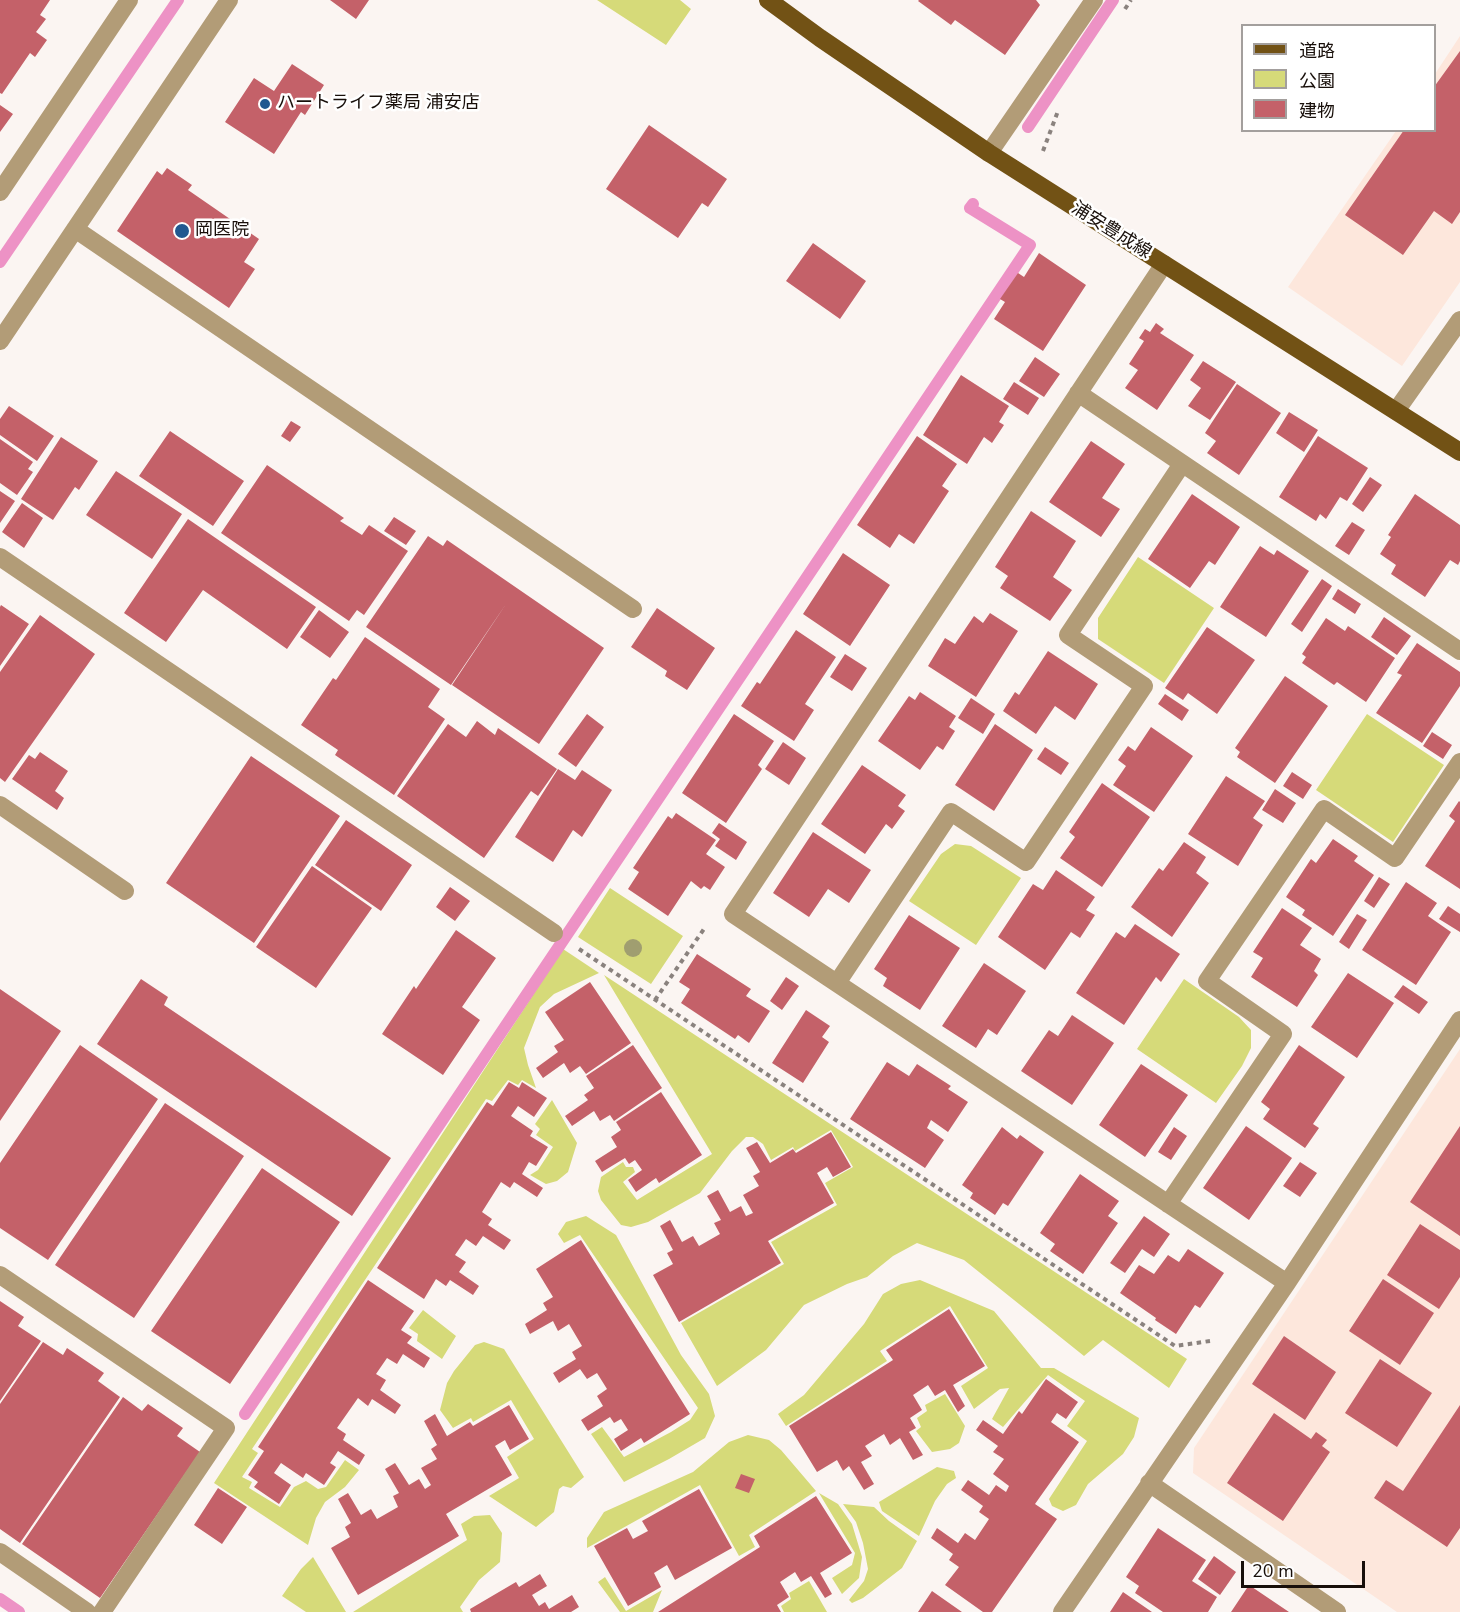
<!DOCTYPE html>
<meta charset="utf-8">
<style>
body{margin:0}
#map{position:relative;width:1460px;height:1612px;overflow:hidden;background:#fbf5f2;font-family:"Nunito Sans","Noto Sans JP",sans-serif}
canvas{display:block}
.legend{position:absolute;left:1241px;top:24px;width:195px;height:108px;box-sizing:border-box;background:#fff;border:2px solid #a39f9d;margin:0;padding:8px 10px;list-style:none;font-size:18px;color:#180f0a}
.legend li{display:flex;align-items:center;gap:12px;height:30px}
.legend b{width:30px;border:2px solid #a39f9d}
.scale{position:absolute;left:1241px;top:1561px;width:124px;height:27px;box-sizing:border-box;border:3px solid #180f0a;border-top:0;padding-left:8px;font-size:18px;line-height:21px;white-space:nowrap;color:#180f0a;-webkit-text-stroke:4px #fff;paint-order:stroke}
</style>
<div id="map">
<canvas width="1460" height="1612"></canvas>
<ul class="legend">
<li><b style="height:8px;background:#725215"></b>道路</li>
<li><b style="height:16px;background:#d6da79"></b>公園</li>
<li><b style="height:16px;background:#c46169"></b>建物</li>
</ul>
<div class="scale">20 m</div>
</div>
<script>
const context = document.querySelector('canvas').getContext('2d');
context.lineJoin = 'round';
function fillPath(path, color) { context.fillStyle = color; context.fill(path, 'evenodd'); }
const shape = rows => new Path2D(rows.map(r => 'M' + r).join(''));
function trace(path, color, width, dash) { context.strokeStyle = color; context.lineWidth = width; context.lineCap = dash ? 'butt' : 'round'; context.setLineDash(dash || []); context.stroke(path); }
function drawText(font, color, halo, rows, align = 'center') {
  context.font = font + ' "Nunito Sans","Noto Sans JP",sans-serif'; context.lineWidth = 5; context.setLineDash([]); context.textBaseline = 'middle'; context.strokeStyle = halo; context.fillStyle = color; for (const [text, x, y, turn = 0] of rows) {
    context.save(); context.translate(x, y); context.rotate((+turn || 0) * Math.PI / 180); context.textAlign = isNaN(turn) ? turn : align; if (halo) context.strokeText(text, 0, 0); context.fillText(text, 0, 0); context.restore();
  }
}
fillPath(shape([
 [1460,36,1460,282,1402,366,1288,287,1396,131,1434,130,1435,74],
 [1460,1049,1460,1612,1397,1612,1193,1473,1194,1448]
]), '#fde7dc');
fillPath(shape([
 [597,0,680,0,691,9,666,45],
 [1138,557,1214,608,1164,683,1098,639,1098,618],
 [1367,714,1444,765,1393,842,1316,790],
 [955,844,971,846,1021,878,976,945,909,901,941,854],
 [610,888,683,936,651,984,578,937],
 [563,949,599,973,554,994,540,1007,524,1048,528,1065,536,1088,522,1080,518,1085,508,1080,492,1101,486,1099,252,1449,258,1453,242,1477,252,1482,249,1488,280,1507,294,1487,306,1481,318,1489,326,1487,345,1460,359,1470,345,1487,325,1502,316,1518,308,1545,214,1483],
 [604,975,1187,1359,1169,1388,1103,1340,1084,1356,964,1260,917,1243,893,1256,867,1277,847,1284,804,1305,766,1350,717,1386,681,1323,784,1264,771,1242,837,1205,825,1183,853,1167,831,1130,795,1151,793,1147,771,1160,763,1144,753,1137,746,1137,732,1151,700,1193,648,1222,631,1227,621,1225,601,1200,598,1191,601,1177,623,1162,626,1167,633,1167,635,1172,623,1182,637,1200,712,1154],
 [1184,979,1239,1017,1251,1030,1251,1048,1242,1066,1216,1103,1137,1049],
 [552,1100,577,1143,568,1172,557,1181,546,1184,530,1175,538,1170,553,1147,536,1135,540,1129,535,1124],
 [586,1216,616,1235,681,1355,709,1394,715,1416,705,1438,669,1459,624,1482,591,1434,602,1427,624,1457,671,1432,690,1420,698,1408,580,1235,564,1243,558,1234,566,1222],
 [920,1280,994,1311,1041,1368,1054,1368,1139,1418,1134,1437,1123,1454,1088,1484,1076,1505,1063,1511,1052,1506,1049,1499,1087,1441,1067,1426,1085,1401,1048,1375,1003,1427,992,1419,1009,1388,1000,1389,974,1409,961,1386,988,1368,950,1306,880,1351,887,1361,786,1426,778,1414,804,1395,864,1324,883,1294,901,1284],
 [423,1310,456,1336,442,1359,417,1341,418,1334,409,1328],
 [484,1342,504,1349,584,1477,571,1488,563,1486,559,1489,554,1512,536,1527,489,1496,519,1478,507,1457,534,1439,511,1400,473,1422,471,1418,453,1428,440,1410,447,1383,454,1371,475,1345],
 [945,1394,965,1426,959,1443,950,1449,932,1452,916,1431,921,1427,917,1418,927,1411,925,1405],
 [748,1435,769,1440,781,1450,816,1491,749,1535,755,1547,739,1556,700,1485,587,1548,587,1538,604,1512,693,1472,729,1442],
 [937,1467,954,1471,956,1478,947,1484,935,1501,919,1536,882,1511,879,1502],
 [819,1493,838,1504,852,1524,862,1557,859,1578,842,1594,832,1578,852,1565,855,1553],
 [843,1504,874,1507,889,1521,917,1541,902,1568,863,1598,852,1603,849,1600,864,1581,868,1569,863,1543,856,1522],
 [490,1515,502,1533,500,1562,479,1580,460,1607,463,1612,353,1612,467,1540,461,1524,474,1516],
 [313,1557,346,1612,306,1612,282,1596,301,1569],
 [605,1577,626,1611,662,1590,653,1612,620,1612,598,1582],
 [809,1581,827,1612,784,1612,781,1606,791,1599,789,1593]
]), '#d6da79');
trace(shape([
 [1028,127,1113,0],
 [0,262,178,0],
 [245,1414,1030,245,970,208,973,204],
 [0,1599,19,1612]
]), '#ed92c5', 12);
fillPath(shape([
 [0,0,50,0,40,15,46,19,36,32,47,40,35,57,30,53,2,94,0,93],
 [330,0,369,0,356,19],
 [919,0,1036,0,1040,5,1005,55,955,20,951,25,918,1],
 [1460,51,1460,212,1452,224,1434,211,1403,255,1345,215,1404,130,1434,130,1434,87],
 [292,64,324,85,305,115,301,112,274,154,225,122,254,78,274,91],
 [0,105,13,114,0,132],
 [649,125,727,179,708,207,702,203,678,238,606,189],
 [167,168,192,185,188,190,259,239,244,262,255,269,229,308,117,231,157,171,162,175],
 [813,243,866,281,840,319,786,281],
 [1039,253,1086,285,1043,351,994,319,1005,302,1000,299,1018,273,1024,277],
 [1156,323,1164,329,1160,333,1194,355,1157,410,1125,388,1138,370,1129,364,1144,341,1139,338,1145,329,1150,332],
 [1035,357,1060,374,1044,397,1019,381],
 [1203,361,1236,382,1210,420,1188,406,1201,388,1190,380],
 [961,375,1009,406,999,422,1004,425,992,443,984,437,967,464,923,435],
 [1014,382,1039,398,1028,415,1003,399],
 [1237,384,1281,413,1239,475,1207,453,1216,441,1205,433],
 [9,406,54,436,37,461,0,435,0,419],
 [1289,412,1318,430,1304,452,1276,433],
 [291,421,301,427,290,442,281,436],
 [170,431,244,481,213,526,139,476],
 [917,436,957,464,942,486,949,491,914,544,899,534,890,548,857,525],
 [1318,436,1368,468,1347,501,1340,497,1326,519,1320,514,1316,521,1279,497],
 [61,437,98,461,79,490,75,487,53,520,21,499],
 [0,439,33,462,28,469,33,472,17,495,0,483],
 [1091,441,1125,464,1102,498,1120,509,1101,537,1049,502],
 [267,465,344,518,340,521,362,535,369,525,408,551,364,615,357,610,349,621,221,533],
 [116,471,182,514,152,559,86,515],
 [1370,477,1382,485,1363,512,1352,504],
 [0,491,15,501,0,523],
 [1192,494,1240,527,1215,565,1209,561,1190,588,1148,559],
 [1415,494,1460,525,1460,561,1458,565,1450,560,1425,597,1391,574,1396,565,1380,554,1391,537,1388,535],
 [22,503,43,518,24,548,2,532],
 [1031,511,1076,541,1053,577,1072,590,1050,621,1000,588,1008,576,995,567],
 [394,517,416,531,406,545,384,531],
 [188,519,316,607,287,649,203,590,166,642,124,613],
 [1352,522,1365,530,1349,555,1335,546],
 [428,536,443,546,447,540,604,648,539,744,452,685,506,604,451,685,366,627],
 [1260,546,1274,555,1277,550,1309,571,1266,637,1220,607],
 [843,553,890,585,850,646,803,614],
 [1322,579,1332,586,1302,632,1291,624],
 [1338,589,1361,604,1355,614,1332,599],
 [1,605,29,624,0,666,0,607],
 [657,608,715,648,687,690,665,676,667,671,631,647],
 [319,610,349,632,330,658,300,637],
 [990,613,1018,631,976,697,928,666,945,638,955,644,974,616,983,623],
 [40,615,95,654,5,782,0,778,0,672],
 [1384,617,1411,636,1397,655,1371,637],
 [1326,618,1345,631,1348,626,1395,658,1366,702,1337,682,1334,685,1302,663,1306,657,1302,654],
 [1207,627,1255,660,1217,714,1188,693,1183,700,1165,688],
 [796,630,836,657,805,704,814,710,794,741,741,706,757,682,760,684],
 [365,637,440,689,428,707,445,719,394,795,335,755,338,750,301,725,333,678,336,680],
 [1417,643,1460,672,1460,686,1422,743,1376,713,1402,675,1397,673],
 [1048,651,1098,684,1075,720,1055,706,1036,734,1003,711,1015,692,1019,695],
 [845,654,867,668,852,691,830,677],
 [1285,676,1328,706,1275,783,1237,757,1240,752,1235,748],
 [920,692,956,716,949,727,955,731,943,750,937,746,920,770,878,741,909,696,915,700],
 [1165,694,1189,710,1182,721,1158,704],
 [971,698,995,714,983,734,958,718],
 [587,714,604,727,576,767,558,754],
 [734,714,774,741,758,765,762,769,726,823,682,793],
 [477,721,495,735,498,728,557,769,538,796,531,791,484,858,397,796,448,724,466,737],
 [995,724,1033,750,994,811,955,785],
 [1151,727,1193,756,1154,812,1113,785,1126,766,1118,760,1128,746,1135,751],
 [1432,732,1452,745,1443,759,1423,746],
 [783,742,806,758,789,785,765,769],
 [1045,747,1069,763,1061,775,1037,759],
 [40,752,68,771,55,791,64,798,57,810,12,779,29,755,35,759],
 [251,756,340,816,254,943,166,883],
 [862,765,906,795,898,806,905,811,892,829,886,824,865,854,821,824],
 [558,769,575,780,582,770,612,790,582,837,573,830,553,862,515,837],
 [1292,772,1312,785,1303,799,1283,786],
 [1226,776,1265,801,1253,818,1263,825,1238,866,1188,834],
 [1102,783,1150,817,1102,887,1060,858,1075,837,1069,832],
 [1275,789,1296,803,1283,823,1262,810],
 [1459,801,1460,802,1460,889,1425,866,1455,821,1449,816],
 [676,813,716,840,706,854,725,867,710,890,704,886,701,889,691,881,668,916,628,889,639,872,633,868,668,816,672,819],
 [346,820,412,865,381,911,315,865],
 [719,823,747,842,736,860,715,846,720,839,712,833],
 [813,832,871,870,849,903,828,889,809,917,773,893],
 [1333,839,1358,856,1354,861,1374,875,1333,936,1302,915,1305,910,1286,897,1311,859,1316,863],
 [1184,842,1206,857,1196,873,1209,883,1172,937,1131,907,1159,868,1163,871],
 [312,866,372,908,316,988,256,947],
 [1056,870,1095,897,1086,910,1095,915,1080,938,1071,932,1045,970,998,937,1033,884,1043,890],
 [1379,877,1390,884,1374,908,1364,901],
 [1406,882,1437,903,1428,916,1451,932,1416,985,1362,950],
 [450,887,470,901,455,921,436,907],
 [1448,906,1460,914,1460,932,1439,919],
 [1282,908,1312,928,1300,945,1321,959,1314,971,1318,975,1297,1007,1251,977,1263,958,1253,952],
 [1357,914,1367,920,1349,949,1339,942],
 [909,915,960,948,920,1010,883,986,887,978,874,969],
 [1135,924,1180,954,1161,982,1156,977,1124,1025,1076,993,1116,932,1125,938],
 [456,930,496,958,462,1007,480,1020,443,1075,382,1034,414,986,416,989],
 [697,954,751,989,746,996,770,1011,749,1043,738,1035,735,1039,681,1003,690,989,679,982],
 [984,963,1026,991,997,1035,988,1029,976,1048,942,1026],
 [1348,973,1394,1003,1357,1058,1311,1027],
 [786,977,799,986,782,1010,770,1001],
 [141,979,168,997,164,1005,391,1158,352,1216,97,1044],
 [590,982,631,1043,586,1074,580,1066,570,1073,564,1063,543,1078,536,1068,558,1052,554,1046,564,1040,545,1012],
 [1403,985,1428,1002,1419,1014,1394,997],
 [0,989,61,1031,0,1121],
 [806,1010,830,1026,822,1037,829,1042,803,1083,772,1063],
 [1072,1015,1114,1043,1072,1105,1021,1071,1049,1030,1058,1036],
 [80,1045,158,1099,48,1260,0,1228,0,1163],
 [633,1045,662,1088,614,1121,610,1115,600,1121,594,1111,572,1126,565,1116,588,1100,584,1095,594,1088,586,1076],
 [1299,1045,1345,1077,1313,1124,1319,1128,1305,1148,1263,1119,1270,1109,1261,1102],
 [887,1062,909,1076,917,1064,951,1086,948,1089,968,1102,948,1132,931,1120,927,1128,944,1140,925,1168,850,1119],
 [1141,1064,1188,1095,1145,1157,1099,1125],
 [509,1082,519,1088,522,1082,547,1098,534,1117,518,1106,511,1116,533,1131,530,1136,548,1147,536,1166,529,1162,522,1174,543,1188,537,1197,514,1182,510,1188,501,1182,482,1212,492,1219,488,1225,511,1240,504,1250,483,1236,476,1246,466,1239,455,1255,466,1262,459,1272,479,1286,473,1295,450,1280,446,1286,436,1279,424,1299,377,1268,487,1102,493,1106],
 [661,1092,702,1155,659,1183,656,1178,636,1192,628,1180,642,1170,635,1160,629,1164,625,1158,602,1172,595,1161,617,1147,611,1137,621,1130,616,1122],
 [165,1103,244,1156,134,1318,55,1265],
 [1246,1126,1292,1158,1249,1220,1203,1188],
 [1460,1126,1460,1236,1410,1202],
 [1002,1127,1017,1139,1020,1135,1044,1152,1008,1206,1003,1203,995,1215,970,1198,973,1193,962,1185],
 [1174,1127,1187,1136,1171,1160,1158,1152],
 [831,1132,851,1167,833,1177,827,1167,817,1173,834,1203,768,1241,781,1263,679,1322,653,1275,673,1264,667,1253,673,1250,660,1226,670,1220,682,1242,693,1236,699,1246,720,1234,714,1223,721,1220,707,1196,718,1190,730,1212,741,1206,746,1216,753,1213,743,1195,759,1186,753,1176,760,1172,746,1148,757,1142,770,1163,793,1149,796,1153],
 [1300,1162,1317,1173,1300,1197,1283,1186],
 [262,1168,340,1222,230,1384,151,1331],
 [1080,1174,1119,1201,1108,1216,1118,1223,1083,1274,1050,1251,1055,1244,1040,1233],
 [1144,1216,1170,1234,1154,1257,1142,1249,1125,1273,1110,1263],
 [1420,1224,1460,1250,1460,1277,1439,1309,1387,1275],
 [581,1240,690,1414,644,1443,641,1438,621,1451,614,1439,628,1430,621,1419,614,1423,610,1417,588,1431,581,1420,603,1406,597,1396,607,1389,597,1373,587,1379,580,1369,559,1383,553,1373,576,1359,572,1352,582,1346,569,1324,558,1331,553,1321,530,1334,525,1324,547,1310,543,1303,553,1297,536,1269],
 [1188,1249,1224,1273,1200,1308,1195,1305,1176,1334,1155,1320,1156,1318,1120,1293,1139,1265,1154,1274,1168,1255,1179,1262],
 [1383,1279,1434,1313,1400,1365,1349,1331],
 [368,1280,414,1311,401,1330,412,1337,407,1343,430,1358,424,1368,403,1354,397,1364,387,1358,376,1374,386,1380,380,1390,401,1405,395,1414,372,1399,368,1406,358,1398,337,1428,346,1434,343,1440,365,1455,359,1465,338,1451,330,1463,336,1467,324,1485,306,1473,303,1478,281,1463,274,1473,291,1485,279,1504,254,1487,258,1482,248,1475,264,1451,258,1447],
 [0,1301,24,1317,18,1326,41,1341,0,1401],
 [949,1309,985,1366,953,1385,965,1406,958,1412,945,1390,935,1396,928,1385,913,1395,922,1410,910,1418,916,1428,909,1432,923,1455,913,1460,900,1438,890,1445,884,1434,865,1446,872,1456,861,1462,874,1484,864,1490,849,1466,843,1471,837,1460,817,1472,789,1426,893,1360,886,1350],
 [1284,1336,1336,1372,1305,1420,1252,1384],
 [43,1342,63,1355,67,1348,104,1373,98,1381,120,1397,20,1543,0,1529,0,1404],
 [1380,1359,1432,1393,1397,1447,1345,1413],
 [1046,1379,1078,1402,1066,1419,1057,1413,1051,1422,1079,1442,1035,1504,1057,1519,992,1612,983,1612,945,1585,959,1567,949,1560,953,1554,931,1538,937,1528,958,1543,965,1533,975,1540,989,1519,979,1512,983,1506,961,1490,968,1480,989,1495,996,1485,1006,1492,1009,1486,993,1474,1004,1459,993,1452,998,1446,976,1430,983,1420,1003,1434,1019,1411,1022,1414],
 [123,1397,142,1411,148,1404,183,1428,177,1436,200,1452,100,1598,22,1544],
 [509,1405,529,1439,510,1450,505,1440,495,1446,512,1475,446,1514,459,1536,358,1595,331,1548,350,1537,345,1527,351,1523,338,1499,348,1493,361,1515,371,1509,377,1519,398,1507,393,1496,399,1493,385,1469,395,1463,409,1485,419,1479,425,1489,431,1485,421,1468,437,1459,431,1449,437,1445,424,1421,435,1414,447,1436,470,1422,473,1426],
 [1460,1405,1460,1528,1447,1547,1374,1498,1386,1480,1403,1491],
 [1274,1413,1311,1439,1316,1432,1327,1440,1322,1446,1330,1452,1283,1521,1227,1483],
 [741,1474,755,1479,749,1493,735,1488],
 [218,1488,247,1507,222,1544,194,1525],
 [699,1489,732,1548,675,1580,667,1565,654,1573,661,1587,628,1606,594,1546,627,1528,633,1539,648,1531,642,1521],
 [816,1496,852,1553,820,1573,832,1594,825,1598,811,1576,801,1582,795,1572,780,1582,789,1597,777,1605,781,1612,658,1612,760,1547,754,1536],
 [1158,1528,1206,1560,1192,1581,1217,1597,1208,1612,1163,1612,1135,1593,1139,1586,1126,1577],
 [1214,1556,1236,1572,1220,1595,1198,1579],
 [540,1574,547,1586,532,1595,539,1606,545,1602,549,1609,572,1595,579,1607,571,1612,471,1612,470,1609,516,1582,519,1587],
 [1249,1585,1289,1612,1231,1612],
 [932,1591,962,1612,918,1612],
 [1123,1592,1152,1612,1110,1612]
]), '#c46169');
trace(shape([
 [1125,9,1131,0],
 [1043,151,1058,111],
 [579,949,1175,1346,1210,1341],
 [655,1000,706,926]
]), '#8a827e', 4, [4.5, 4.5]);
trace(shape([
 [989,153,1094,0],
 [0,192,129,0],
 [75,229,633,609],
 [1164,264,733,914,1287,1283],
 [0,341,229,0],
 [1078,393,1460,651],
 [1396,411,1460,320],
 [0,557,554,933],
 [0,805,125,891],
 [837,983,951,812,1026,862,1144,686,1068,635,1182,464],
 [1168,1204,1283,1034,1207,981,1324,809,1395,858,1460,762],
 [0,1275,226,1428,102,1612],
 [1149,1483,1337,1612],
 [0,1552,87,1612],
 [1062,1612,1287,1283,1460,1020]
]), '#b29c77', 18);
trace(shape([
 [768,0,820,38,989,153,1460,452]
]), '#725215', 18);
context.fillStyle = '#a09e70';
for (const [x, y] of [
 [633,948]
]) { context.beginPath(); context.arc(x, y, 9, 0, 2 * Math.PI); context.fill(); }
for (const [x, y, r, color] of [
 [265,104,6,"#215890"],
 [182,231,8,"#215890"]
]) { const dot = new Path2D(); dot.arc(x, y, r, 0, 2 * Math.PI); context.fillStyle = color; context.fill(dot); trace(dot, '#fff', 2); }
drawText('18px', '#180f0a', '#fff', [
 ["ハートライフ薬局 浦安店",277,104],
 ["岡医院",195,231]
], 'left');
drawText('18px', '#180f0a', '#fff', [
 ["浦安豊成線",1111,231,32]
]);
</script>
